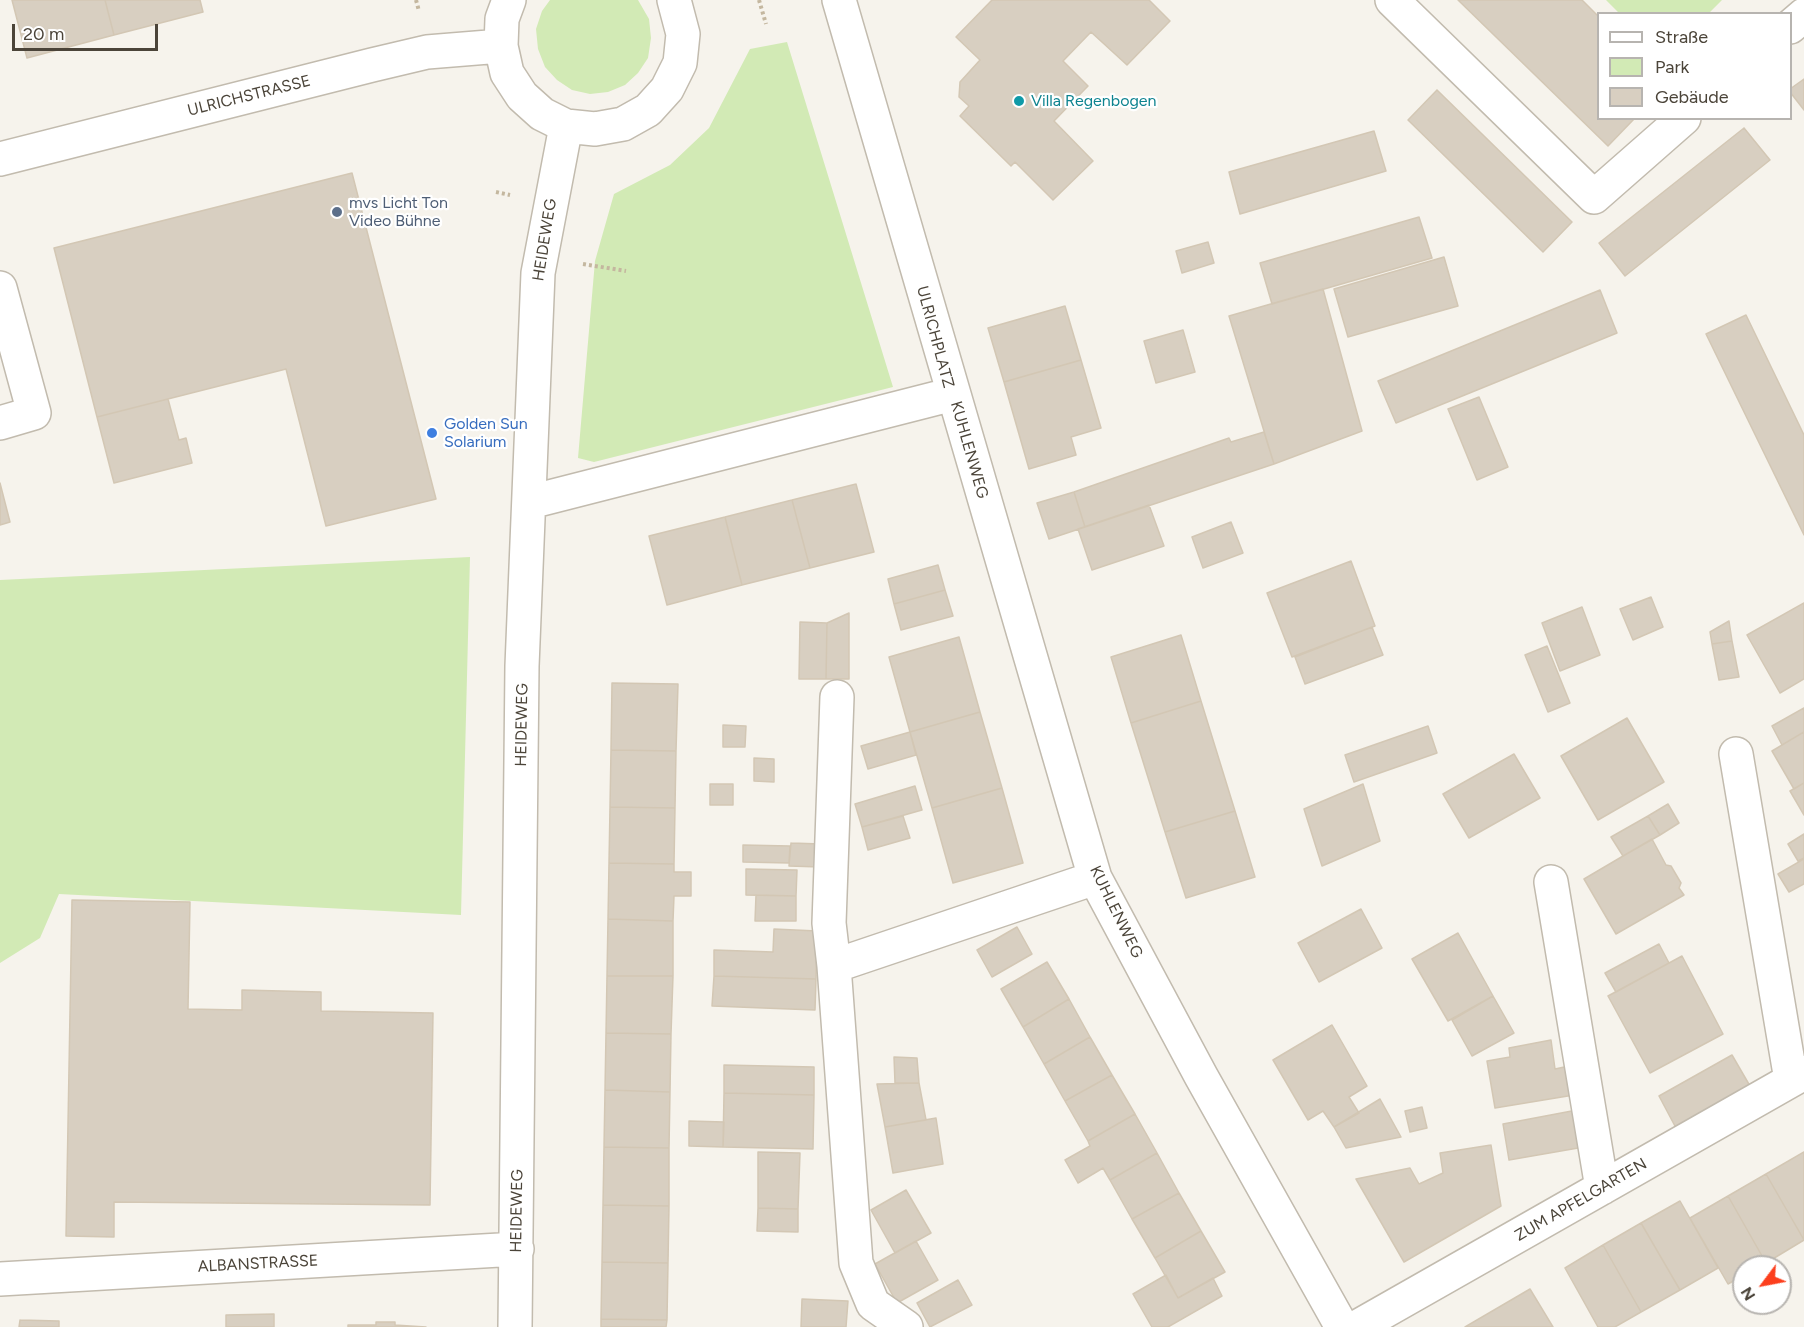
<!DOCTYPE html>
<meta charset="utf-8">
<style>
body{margin:0}
#map{position:relative;width:1804px;height:1327px;overflow:hidden;background:#f6f3ec;font-family:Figtree,sans-serif}
canvas{display:block}
.legend{position:absolute;left:1597px;top:12px;width:195px;height:108px;box-sizing:border-box;background:#fff;border:2px solid #b7b4b0;margin:0;padding:8px 10px;list-style:none;font-size:18px;color:#4b4439}
.legend li{display:flex;align-items:center;gap:12px;height:30px}
.legend b{width:30px;border:2px solid #b7b4b0}
.north{position:absolute;left:1732px;top:1255px;width:60px;height:60px;box-sizing:border-box;background:#fff;border:2px solid #b7b4b0;border-radius:50%;rotate:238deg;font-size:16px;font-weight:700;line-height:24px;text-align:center;color:#4b4439}
.north::after{content:'';display:block;margin:auto;width:21px;height:27px;background:#fc3f1d;clip-path:polygon(50% 0,100% 100%,50% 72%,0 100%)}
.scale{position:absolute;left:12px;top:24px;width:146px;height:27px;box-sizing:border-box;border:3px solid #4b4439;border-top:0;padding-left:8px;font-size:18px;line-height:21px;white-space:nowrap;color:#4b4439;-webkit-text-stroke:4px #fff;paint-order:stroke}
</style>
<div id="map">
<canvas width="1804" height="1327"></canvas>
<ul class="legend">
<li><b style="height:8px;background:#fff"></b>Straße</li>
<li><b style="height:16px;background:#d2eab5"></b>Park</li>
<li><b style="height:16px;background:#d8cfc1"></b>Gebäude</li>
</ul>
<div class="north">N</div>
<div class="scale">20 m</div>
</div>
<script>
const context = document.querySelector('canvas').getContext('2d');
context.lineJoin = 'round';
function fillPath(path, color) { context.fillStyle = color; context.fill(path, 'evenodd'); }
const shape = rows => new Path2D(rows.map(r => 'M' + r).join(''));
function trace(path, color, width, dash) { context.strokeStyle = color; context.lineWidth = width; context.lineCap = dash ? 'butt' : 'round'; context.setLineDash(dash || []); context.stroke(path); }
function drawText(font, color, halo, rows, align = 'center') {
  context.font = font + ' Figtree,sans-serif'; context.lineWidth = 4.5; context.setLineDash([]); context.textBaseline = 'middle'; context.strokeStyle = halo; context.fillStyle = color; for (const [text, x, y, turn = 0] of rows) {
    context.save(); context.translate(x, y); context.rotate((+turn || 0) * Math.PI / 180); context.textAlign = isNaN(turn) ? turn : align; if (halo) context.strokeText(text, 0, 0); context.fillText(text, 0, 0); context.restore();
  }
}
fillPath(shape([
 [550,0,638,0,649,19,651,38,648,58,638,73,625,85,608,92,590,94,572,90,557,80,545,67,538,49,536,29,542,11],
 [1606,0,1722,0,1709,13,1620,14],
 [787,42,893,387,594,462,578,458,595,261,614,194,670,165,709,128,750,49],
 [470,557,461,915,59,894,40,938,0,963,0,580]
]), '#d2eab5');
const building = shape([
 [12,0,105,0,114,35,27,58,12,0],
 [105,0,200,0,203,12,114,35,105,0],
 [992,0,1149,0,1170,21,1127,65,1091,32,1063,61,1088,86,1054,121,1093,161,1053,200,1015,162,1011,166,960,116,969,106,959,97,960,82,980,60,956,37,992,0],
 [1458,0,1582,0,1598,16,1598,118,1635,118,1608,146,1458,0],
 [1804,79,1804,110,1790,92,1790,89,1804,79],
 [1437,90,1572,222,1543,252,1408,120,1437,90],
 [1744,128,1770,160,1625,276,1599,243,1744,128],
 [1374,131,1386,171,1240,214,1229,172,1374,131],
 [352,173,436,499,326,526,286,369,97,417,54,248,352,173],
 [1419,217,1432,258,1272,304,1260,263,1419,217],
 [1208,242,1214,263,1182,273,1176,251,1208,242],
 [1444,257,1458,306,1348,337,1334,289,1444,257],
 [1323,289,1362,431,1274,464,1229,316,1323,289],
 [1600,290,1617,333,1396,423,1378,381,1600,290],
 [1065,306,1081,360,1004,382,988,328,1065,306],
 [1746,315,1804,435,1804,535,1706,334,1746,315],
 [1183,330,1195,372,1156,383,1144,341,1183,330],
 [1081,360,1101,428,1071,437,1076,455,1029,469,1004,382,1081,360],
 [1479,397,1508,467,1477,480,1448,409,1479,397],
 [168,399,179,440,186,438,192,463,114,483,97,417,168,399],
 [1264,432,1274,464,1085,527,1074,492,1229,438,1231,442,1264,432],
 [0,483,10,522,0,525,0,483],
 [856,484,874,552,810,568,792,500,856,484],
 [1074,492,1085,527,1049,539,1037,503,1074,492],
 [792,500,810,568,742,585,725,517,792,500],
 [1149,505,1164,546,1092,570,1078,529,1149,505],
 [725,517,742,585,667,605,649,536,725,517],
 [1231,522,1243,553,1203,568,1192,537,1231,522],
 [1351,561,1375,626,1292,657,1267,593,1351,561],
 [938,565,945,590,894,604,888,579,938,565],
 [945,590,953,616,901,630,894,604,945,590],
 [1651,597,1663,627,1633,640,1620,609,1651,597],
 [1804,603,1804,679,1780,693,1747,635,1804,603],
 [1582,607,1600,655,1560,671,1542,623,1582,607],
 [849,613,849,679,826,679,827,623,849,613],
 [1729,621,1732,641,1712,644,1710,632,1729,621],
 [800,622,827,623,826,679,799,679,800,622],
 [1372,627,1383,655,1305,684,1295,657,1372,627],
 [1181,635,1201,701,1131,723,1111,657,1181,635],
 [959,637,980,712,910,732,889,657,959,637],
 [1732,641,1739,677,1719,680,1712,644,1732,641],
 [1547,646,1570,703,1548,712,1525,655,1547,646],
 [612,683,678,684,676,751,611,750,612,683],
 [1201,701,1235,811,1165,832,1131,723,1201,701],
 [1804,708,1804,732,1782,745,1772,726,1804,708],
 [980,712,1002,788,932,808,910,732,980,712],
 [1627,718,1664,782,1598,820,1561,756,1627,718],
 [723,725,746,726,745,747,723,747,723,725],
 [1428,726,1437,753,1354,782,1345,755,1428,726],
 [910,732,916,755,868,769,861,746,910,732],
 [1804,732,1804,783,1794,789,1772,751,1804,732],
 [611,750,676,751,675,808,610,807,611,750],
 [1514,754,1540,798,1469,838,1443,794,1514,754],
 [754,758,774,759,774,782,754,781,754,758],
 [1804,783,1804,815,1790,791,1804,783],
 [710,784,733,784,733,805,710,805,710,784],
 [1363,784,1380,841,1322,866,1304,809,1363,784],
 [915,786,922,810,862,827,855,804,915,786],
 [1002,788,1023,863,953,883,932,808,1002,788],
 [1668,804,1679,823,1660,835,1648,816,1668,804],
 [610,807,675,808,674,864,609,863,610,807],
 [1235,811,1255,877,1186,898,1165,832,1235,811],
 [903,816,910,838,868,850,862,827,903,816],
 [1648,816,1660,835,1623,856,1611,837,1648,816],
 [1804,834,1804,858,1798,861,1788,844,1804,834],
 [1652,839,1666,865,1671,866,1681,883,1679,888,1684,895,1616,934,1584,879,1652,839],
 [791,843,821,844,820,867,789,866,791,843],
 [743,845,790,846,789,863,743,862,743,845],
 [1804,859,1804,884,1789,892,1778,874,1804,859],
 [609,863,674,864,674,872,691,872,691,896,674,896,673,921,608,919,609,863],
 [746,869,797,870,796,896,746,895,746,869],
 [756,895,796,896,796,921,755,921,756,895],
 [72,900,190,902,188,1009,242,1010,242,990,321,992,321,1011,433,1013,430,1205,114,1202,114,1237,66,1236,72,900],
 [1361,909,1382,948,1319,982,1298,943,1361,909],
 [608,919,673,921,673,976,607,976,608,919],
 [1017,927,1032,954,992,977,977,950,1017,927],
 [774,929,817,931,816,979,714,976,714,950,773,952,774,929],
 [1458,933,1493,996,1448,1021,1412,959,1458,933],
 [1659,944,1669,963,1616,992,1605,973,1659,944],
 [1682,956,1723,1034,1650,1073,1608,996,1682,956],
 [1047,962,1069,999,1023,1027,1001,989,1047,962],
 [607,976,673,976,671,1034,606,1033,607,976],
 [714,976,816,979,815,1010,712,1006,714,976],
 [1493,996,1514,1033,1472,1056,1452,1020,1493,996],
 [1069,999,1090,1037,1044,1064,1023,1027,1069,999],
 [1332,1025,1367,1086,1349,1097,1359,1113,1334,1127,1323,1111,1308,1120,1273,1060,1332,1025],
 [606,1033,671,1034,670,1092,605,1090,606,1033],
 [1090,1037,1112,1075,1065,1101,1044,1064,1090,1037],
 [1551,1040,1555,1069,1569,1066,1574,1095,1495,1108,1487,1061,1510,1057,1509,1048,1551,1040],
 [1732,1055,1750,1086,1676,1128,1659,1096,1732,1055],
 [894,1057,917,1058,919,1083,895,1083,894,1057],
 [724,1065,814,1067,814,1095,724,1093,724,1065],
 [1112,1075,1135,1114,1088,1141,1065,1101,1112,1075],
 [919,1083,926,1120,885,1127,877,1084,919,1083],
 [605,1090,670,1092,669,1148,604,1147,605,1090],
 [724,1093,814,1095,813,1149,723,1147,724,1093],
 [1380,1099,1401,1137,1346,1148,1334,1127,1380,1099],
 [1422,1107,1427,1128,1410,1132,1405,1111,1422,1107],
 [1577,1110,1584,1147,1509,1160,1503,1124,1577,1110],
 [1135,1114,1157,1153,1110,1180,1103,1168,1078,1183,1065,1160,1090,1146,1088,1141,1135,1114],
 [936,1118,943,1164,893,1173,885,1127,936,1118],
 [689,1121,724,1122,723,1147,689,1146,689,1121],
 [1491,1145,1501,1206,1404,1262,1356,1179,1410,1168,1419,1184,1443,1173,1440,1153,1491,1145],
 [604,1147,669,1148,669,1206,603,1205,604,1147],
 [758,1152,800,1153,798,1209,758,1208,758,1152],
 [1804,1152,1804,1240,1766,1174,1804,1152],
 [1157,1153,1179,1193,1132,1219,1110,1180,1157,1153],
 [1766,1174,1804,1240,1766,1263,1728,1196,1766,1174],
 [906,1190,931,1233,895,1253,871,1210,906,1190],
 [1179,1193,1201,1231,1155,1258,1132,1219,1179,1193],
 [1728,1196,1766,1263,1759,1267,1744,1267,1744,1275,1728,1284,1690,1218,1728,1196],
 [1680,1201,1718,1268,1680,1290,1641,1223,1680,1201],
 [603,1205,669,1206,668,1263,602,1262,603,1205],
 [758,1208,798,1209,798,1232,757,1231,758,1208],
 [1641,1223,1680,1290,1641,1312,1603,1245,1641,1223],
 [1201,1231,1225,1272,1178,1298,1155,1258,1201,1231],
 [916,1241,938,1280,897,1303,875,1264,916,1241],
 [1603,1245,1641,1312,1615,1327,1598,1327,1565,1268,1603,1245],
 [602,1262,668,1263,667,1320,601,1319,602,1262],
 [1166,1275,1178,1298,1213,1278,1222,1296,1168,1327,1152,1327,1133,1294,1166,1275],
 [958,1280,972,1305,930,1327,917,1303,958,1280],
 [1530,1289,1553,1327,1465,1327,1530,1289],
 [802,1299,848,1301,846,1327,801,1327,802,1299],
 [274,1314,274,1327,226,1327,226,1315,274,1314],
 [601,1319,667,1320,666,1327,601,1327,601,1319],
 [20,1320,59,1321,59,1327,19,1327,20,1320],
 [376,1322,395,1322,395,1325,426,1327,348,1327,348,1325,376,1325,376,1322]
]);
fillPath(building, '#d8cfc1');
trace(building, '#d3c7b4', 1.5);
const minor = shape([
 [509,0,502,19,501,46,507,73,522,96,542,114,566,126,595,129,623,124,648,110,667,89,680,63,683,34,674,0],
 [839,0,1095,878,1201,1076,1342,1327],
 [1392,0,1594,197,1684,118],
 [1790,27,1804,15],
 [0,159,372,65,427,52,501,46],
 [0,288,34,413,0,423],
 [530,502,953,394],
 [1736,754,1791,1080],
 [1551,882,1602,1188],
 [834,966,829,923,837,697],
 [0,1279,517,1249],
 [515,1327,522,666,538,273,566,126],
 [906,1327,873,1304,856,1263,834,966,1095,878],
 [1357,1327,1804,1073]
]);
trace(minor, '#c2bbae', 36);
trace(shape([
 [416,0,419,11],
 [759,0,766,24],
 [496,192,510,195],
 [583,264,626,271]
]), '#c4b79f', 4, [3, 3]);
trace(minor, '#fff', 33);
for (const [x, y, r, color] of [
 [1019,101,6,"#0f9aa8"],
 [337,212,6,"#5c6f8a"],
 [432,433,6,"#3f7fe0"]
]) { const dot = new Path2D(); dot.arc(x, y, r, 0, 2 * Math.PI); context.fillStyle = color; context.fill(dot); trace(dot, '#fff', 2); }
drawText('16px', '#4b4439', '#fff', [
 ["ULRICHSTRASSE",249,96,-14],
 ["HEIDEWEG",545,240,-81],
 ["ULRICHPLATZ",935,337,75],
 ["KUHLENWEG",969,450,74],
 ["HEIDEWEG",522,725,-89],
 ["KUHLENWEG",1116,912,64],
 ["ZUM APFELGARTEN",1581,1200,-30],
 ["HEIDEWEG",517,1211,-89],
 ["ALBANSTRASSE",258,1264,-3]
]);
drawText('16px', '#0d838f', '#fff', [
 ["Villa Regenbogen",1031,101]
], 'left');
drawText('16px', '#4e5e75', '#fff', [
 ["mvs Licht Ton",349,203],
 ["Video Bühne",349,221]
], 'left');
drawText('16px', '#366cbe', '#fff', [
 ["Golden Sun",444,424],
 ["Solarium",444,442]
], 'left');
</script>
